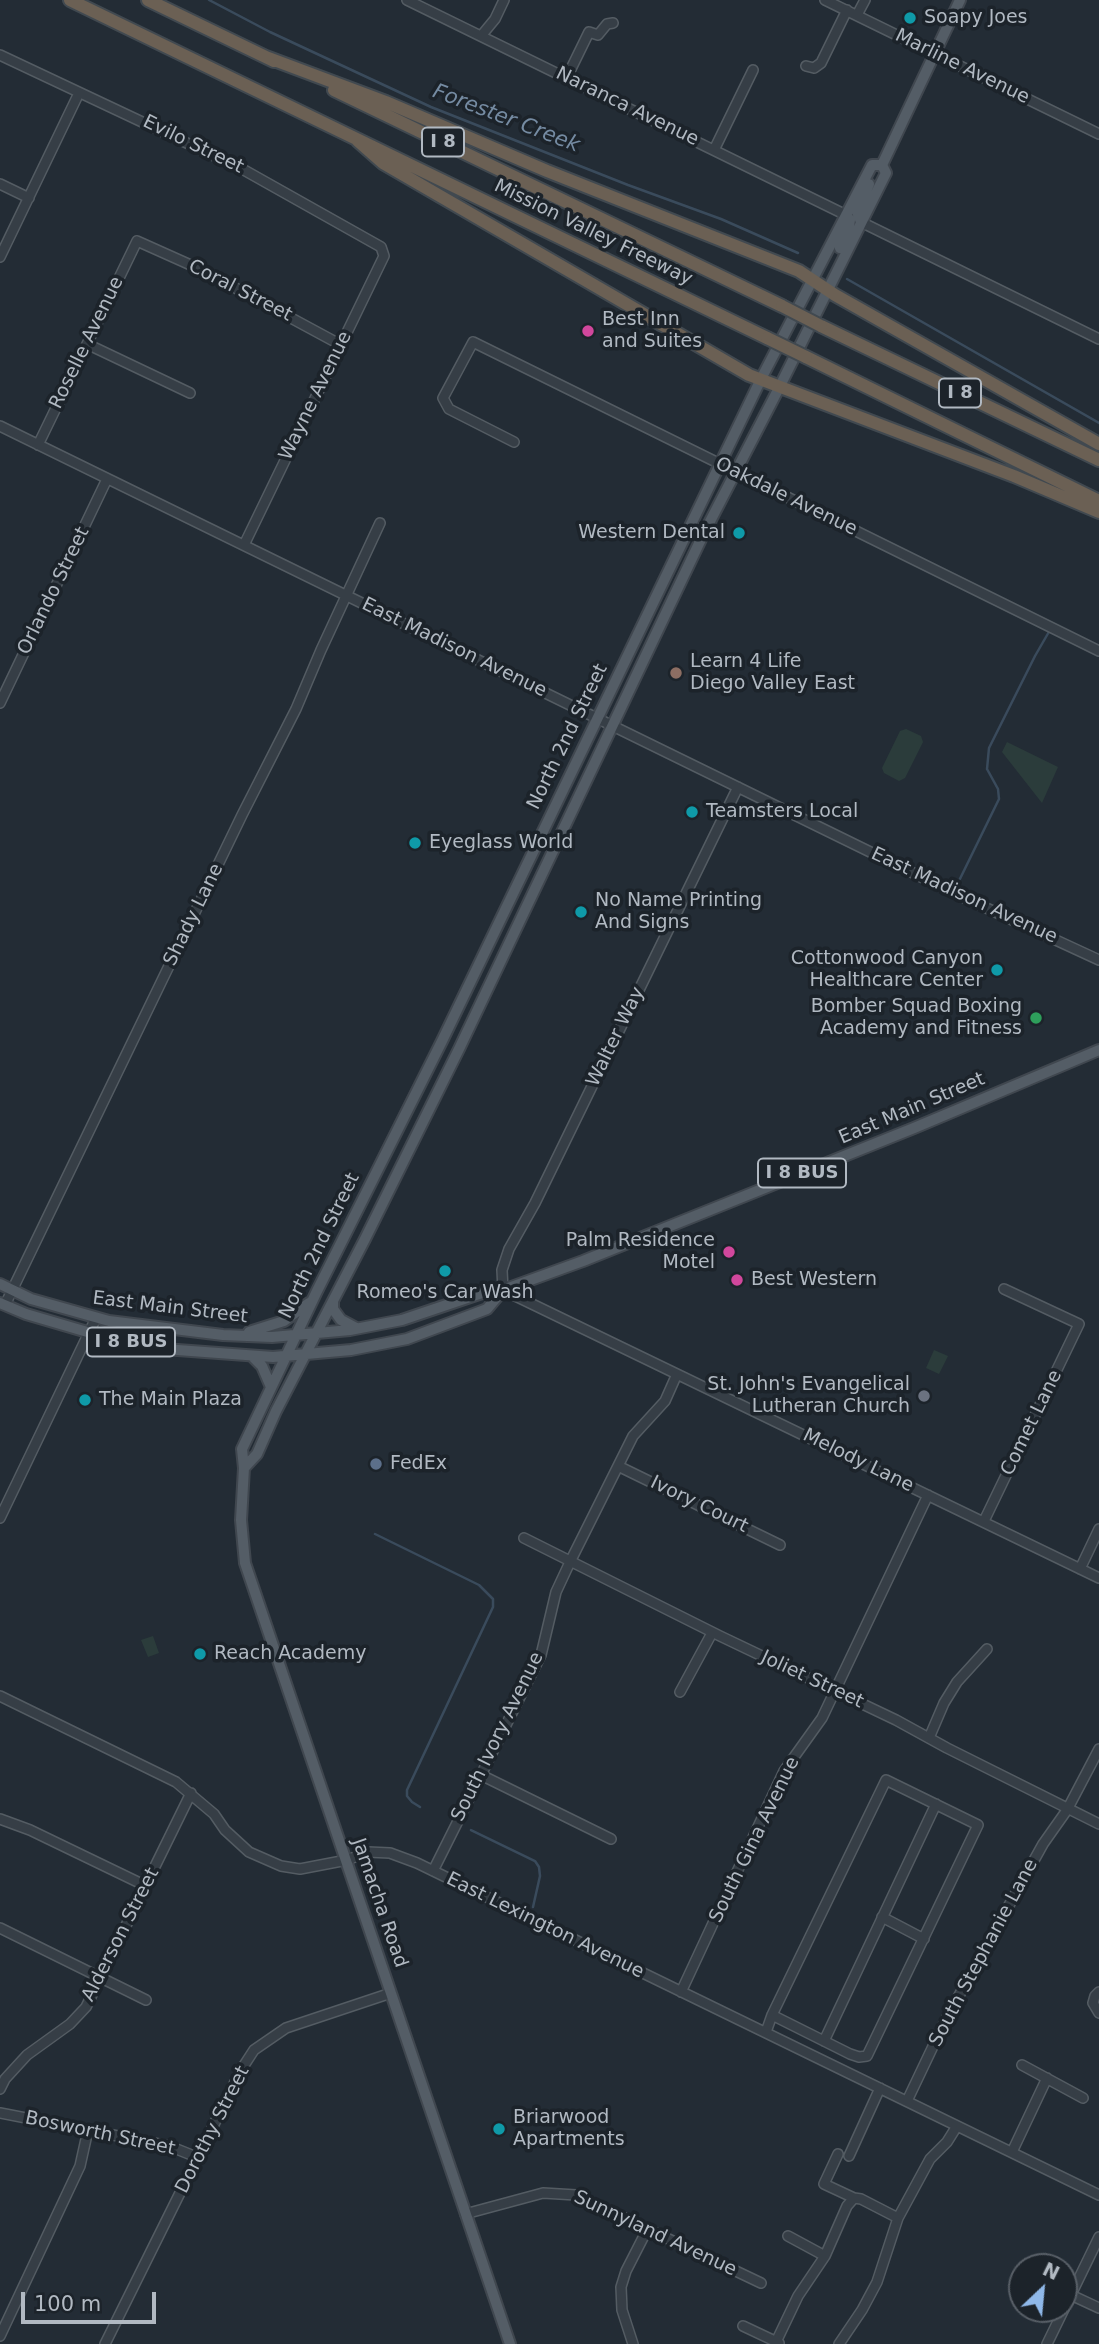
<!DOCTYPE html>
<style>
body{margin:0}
#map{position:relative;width:1099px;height:2344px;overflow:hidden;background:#232c35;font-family:"DejaVu Sans",sans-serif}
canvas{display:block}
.north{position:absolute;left:1008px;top:2253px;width:70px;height:70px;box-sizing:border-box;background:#1c232a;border:2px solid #585f67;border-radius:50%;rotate:26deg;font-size:19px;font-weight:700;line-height:28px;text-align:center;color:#b1b9c2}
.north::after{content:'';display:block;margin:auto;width:24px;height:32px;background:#8fb8e9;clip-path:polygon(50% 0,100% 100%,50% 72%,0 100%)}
.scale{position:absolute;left:21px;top:2292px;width:135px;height:32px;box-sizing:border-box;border:4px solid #b1b9c2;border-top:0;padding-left:9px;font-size:21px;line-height:24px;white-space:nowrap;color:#b1b9c2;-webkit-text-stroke:5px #1c232a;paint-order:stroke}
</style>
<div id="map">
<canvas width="1099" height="2344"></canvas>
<div class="north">N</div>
<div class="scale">100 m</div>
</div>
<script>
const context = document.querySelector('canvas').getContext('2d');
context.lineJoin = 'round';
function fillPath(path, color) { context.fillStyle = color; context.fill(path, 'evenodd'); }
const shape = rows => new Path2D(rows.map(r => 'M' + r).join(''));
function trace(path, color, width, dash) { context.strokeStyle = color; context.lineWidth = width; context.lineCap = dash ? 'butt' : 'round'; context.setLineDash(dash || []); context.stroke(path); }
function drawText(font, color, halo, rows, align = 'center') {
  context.font = font + ' "DejaVu Sans",sans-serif'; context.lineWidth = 7; context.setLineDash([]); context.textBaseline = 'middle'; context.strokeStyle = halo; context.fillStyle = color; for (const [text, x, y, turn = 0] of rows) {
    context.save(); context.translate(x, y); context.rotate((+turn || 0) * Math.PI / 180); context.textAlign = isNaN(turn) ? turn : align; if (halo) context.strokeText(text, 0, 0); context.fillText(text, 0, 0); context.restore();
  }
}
fillPath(shape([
 [906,729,921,736,923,742,905,778,899,781,884,773,882,768,900,731],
 [1007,742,1058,767,1042,803,1002,752],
 [934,1350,948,1356,939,1374,926,1368],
 [153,1636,159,1653,148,1657,141,1640]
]), '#2b3c3b');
trace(shape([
 [209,0,270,32,431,107,628,185,721,219,798,253],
 [847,279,1099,423],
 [955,889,999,799,998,789,987,769,989,748,1035,656,1050,630],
 [375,1534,479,1585,493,1599,493,1607,407,1790,407,1796,412,1802,420,1807],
 [471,1830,535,1861,539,1867,540,1876,533,1907]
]), '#3a4b5c', 2.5);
const minor = shape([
 [407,0,846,215],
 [825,0,1099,134],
 [857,15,865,0],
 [481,36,495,19,504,0],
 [0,55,244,170,381,247,384,256,244,545],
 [806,66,814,68,821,63,847,10],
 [567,77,589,32,598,35,607,24,613,23],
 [714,150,753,70],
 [0,184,29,198],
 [861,222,1099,339],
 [0,257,79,93],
 [87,344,190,393],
 [0,426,954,893,1099,960],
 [514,442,449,409,443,398,473,342,1099,651],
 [38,445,137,241,204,271,341,345],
 [0,703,107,479],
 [738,787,535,1203,509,1249,502,1270,503,1290,1099,1578],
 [5,1305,242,815,296,709,321,650,380,523],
 [618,1466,780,1545],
 [0,1518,96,1318],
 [984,1521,1079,1324,1004,1289],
 [524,1538,720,1636,896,1720,947,1748,1099,1824],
 [1080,1569,1099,1529],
 [680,1692,712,1633],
 [0,1696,176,1782,214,1814,225,1830,249,1852,281,1866,300,1869,347,1860,368,1852,390,1853,417,1863,1099,2195],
 [929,1738,944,1703,957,1682,987,1649],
 [481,1775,611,1839],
 [0,1819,30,1830,146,1886],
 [433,1871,541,1655,556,1592,570,1562,633,1436,665,1401,677,1374],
 [882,1917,924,1939],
 [0,1928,146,2000],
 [681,1992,784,1771,822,1718,928,1495],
 [1099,1992,1095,1996,1093,2003,1099,2013],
 [766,2032,772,2015,886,1780,978,1825,867,2056,859,2057,850,2054,772,2015],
 [824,2041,936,1804],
 [1022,2065,1083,2098],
 [0,2089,5,2079,27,2055,70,2024,86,2007,191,1793],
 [907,2101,946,2019,1043,1844,1067,1810,1099,1749],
 [0,2113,169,2146,199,2158],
 [1012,2152,1047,2078],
 [838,2154,824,2184,854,2198],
 [849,2156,880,2088],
 [465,2214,543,2193,576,2195,761,2283],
 [825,2256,847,2206,854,2198,861,2199,898,2218],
 [1071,2295,1099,2308],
 [743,2326,779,2343],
 [0,2336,80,2166,88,2130],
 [776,2342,798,2296,825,2256,788,2236],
 [105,2344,241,2070,254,2050,286,2028,391,1993],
 [633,2344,622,2310,621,2287,626,2271,648,2228],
 [839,2344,862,2310,877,2282,898,2218,930,2159,947,2142,957,2126],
 [1047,2344,1099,2237]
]);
const major = shape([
 [861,222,857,212,869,184],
 [840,248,849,226,850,220,846,215],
 [0,1284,31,1299,109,1321,223,1335,272,1337,317,1333,350,1330,402,1320,482,1293,503,1290,583,1261,914,1128,1099,1050],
 [333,1301,333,1309,341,1320,356,1328],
 [0,1303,26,1314,101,1336,164,1349,273,1357,351,1350,407,1339,487,1309,503,1290],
 [249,1332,284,1321,309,1303],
 [252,1356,262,1366,271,1387],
 [244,1468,257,1454,276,1411,365,1239,459,1049,703,535,780,386,886,173,882,165,960,0],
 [510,2344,245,1563,241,1520,244,1468,242,1449,317,1291,442,1041,761,379,872,165,882,165]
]);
const highway = shape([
 [70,0,767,338],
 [148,0,274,61],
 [266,57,386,102,547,171,799,271,835,295,1099,444],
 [334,90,782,306],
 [358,141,383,163,749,375,1014,476,1099,512],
 [821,326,1099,460],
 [806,357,1099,501]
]);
trace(minor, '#545c63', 12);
trace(major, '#40474f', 14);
trace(highway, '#414950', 16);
trace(minor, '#363e46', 9);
trace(major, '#545d66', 10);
trace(highway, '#6b6054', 12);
const highwayBridge = shape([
 [782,306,821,326],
 [767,338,806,357]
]);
trace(highwayBridge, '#414950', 16, []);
trace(highwayBridge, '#6b6054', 12);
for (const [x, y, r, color] of [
 [910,18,7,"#0f9aa8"],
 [588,331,7,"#d1479c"],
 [739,533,7,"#0f9aa8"],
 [676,673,7,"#8d6e63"],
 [692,812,7,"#0f9aa8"],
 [415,843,7,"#0f9aa8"],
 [581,912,7,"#0f9aa8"],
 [997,970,7,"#0f9aa8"],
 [1036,1018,7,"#2e9e5b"],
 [729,1252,7,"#d1479c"],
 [445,1271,7,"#0f9aa8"],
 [737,1280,7,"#d1479c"],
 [924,1396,7,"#6b7280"],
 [85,1400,7,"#0f9aa8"],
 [376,1464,7,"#5c6f8a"],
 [200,1654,7,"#0f9aa8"],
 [499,2129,7,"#0f9aa8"]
]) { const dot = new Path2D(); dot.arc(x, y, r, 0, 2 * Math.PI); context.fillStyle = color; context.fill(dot); trace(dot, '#1c232a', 2.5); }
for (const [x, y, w] of [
 [443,142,42],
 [960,393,42],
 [802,1173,88],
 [131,1342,88]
]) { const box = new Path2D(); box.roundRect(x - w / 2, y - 14.5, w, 29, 5); context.fillStyle = '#1c232a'; context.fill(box); trace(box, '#b1b9c2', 2); }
drawText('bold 18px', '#b1b9c2', null, [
 ["I 8",443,142],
 ["I 8",960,393],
 ["I 8 BUS",802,1173],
 ["I 8 BUS",131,1342]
]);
drawText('19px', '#b1b9c2', '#1c232a', [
 ["Soapy Joes",924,18],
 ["Best Inn",602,320],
 ["and Suites",602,342],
 ["Western Dental",725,533,"right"],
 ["Learn 4 Life",690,662],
 ["Diego Valley East",690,684],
 ["Teamsters Local",706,812],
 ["Eyeglass World",429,843],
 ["No Name Printing",595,901],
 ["And Signs",595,923],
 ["Cottonwood Canyon",983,959,"right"],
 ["Healthcare Center",983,981,"right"],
 ["Bomber Squad Boxing",1022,1007,"right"],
 ["Academy and Fitness",1022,1029,"right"],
 ["Palm Residence",715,1241,"right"],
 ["Motel",715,1263,"right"],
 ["Best Western",751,1280],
 ["Romeo's Car Wash",445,1293,"center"],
 ["St. John's Evangelical",910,1385,"right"],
 ["Lutheran Church",910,1407,"right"],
 ["The Main Plaza",99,1400],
 ["FedEx",390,1464],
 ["Reach Academy",214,1654],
 ["Briarwood",513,2118],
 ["Apartments",513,2140]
], 'left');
drawText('19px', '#b1b9c2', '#1c232a', [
 ["Marline Avenue",962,67,26],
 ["Naranca Avenue",627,107,26],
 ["Evilo Street",193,145,26],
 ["Mission Valley Freeway",593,233,26],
 ["Coral Street",240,291,27],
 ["Roselle Avenue",87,343,-64],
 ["Wayne Avenue",316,396,-64],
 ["Oakdale Avenue",786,497,26],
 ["Orlando Street",54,591,-64],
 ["East Madison Avenue",454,648,26],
 ["North 2nd Street",568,737,-64],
 ["East Madison Avenue",964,896,25],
 ["Shady Lane",194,915,-64],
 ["Walter Way",616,1037,-64],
 ["East Main Street",912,1109,-23],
 ["North 2nd Street",320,1246,-64],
 ["East Main Street",170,1308,7],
 ["Comet Lane",1032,1423,-64],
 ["Melody Lane",858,1461,26],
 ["Ivory Court",699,1505,26],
 ["Joliet Street",812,1680,25],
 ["South Ivory Avenue",498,1737,-64],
 ["South Gina Avenue",755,1840,-64],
 ["Jamacha Road",379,1903,71],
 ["East Lexington Avenue",545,1926,26],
 ["Alderson Street",121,1935,-63],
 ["South Stephanie Lane",984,1953,-62],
 ["Dorothy Street",213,2130,-63],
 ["Bosworth Street",100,2134,12],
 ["Sunnyland Avenue",655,2234,25]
]);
drawText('italic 21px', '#758ba2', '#1c232a', [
 ["Forester Creek",506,119,21]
]);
</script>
